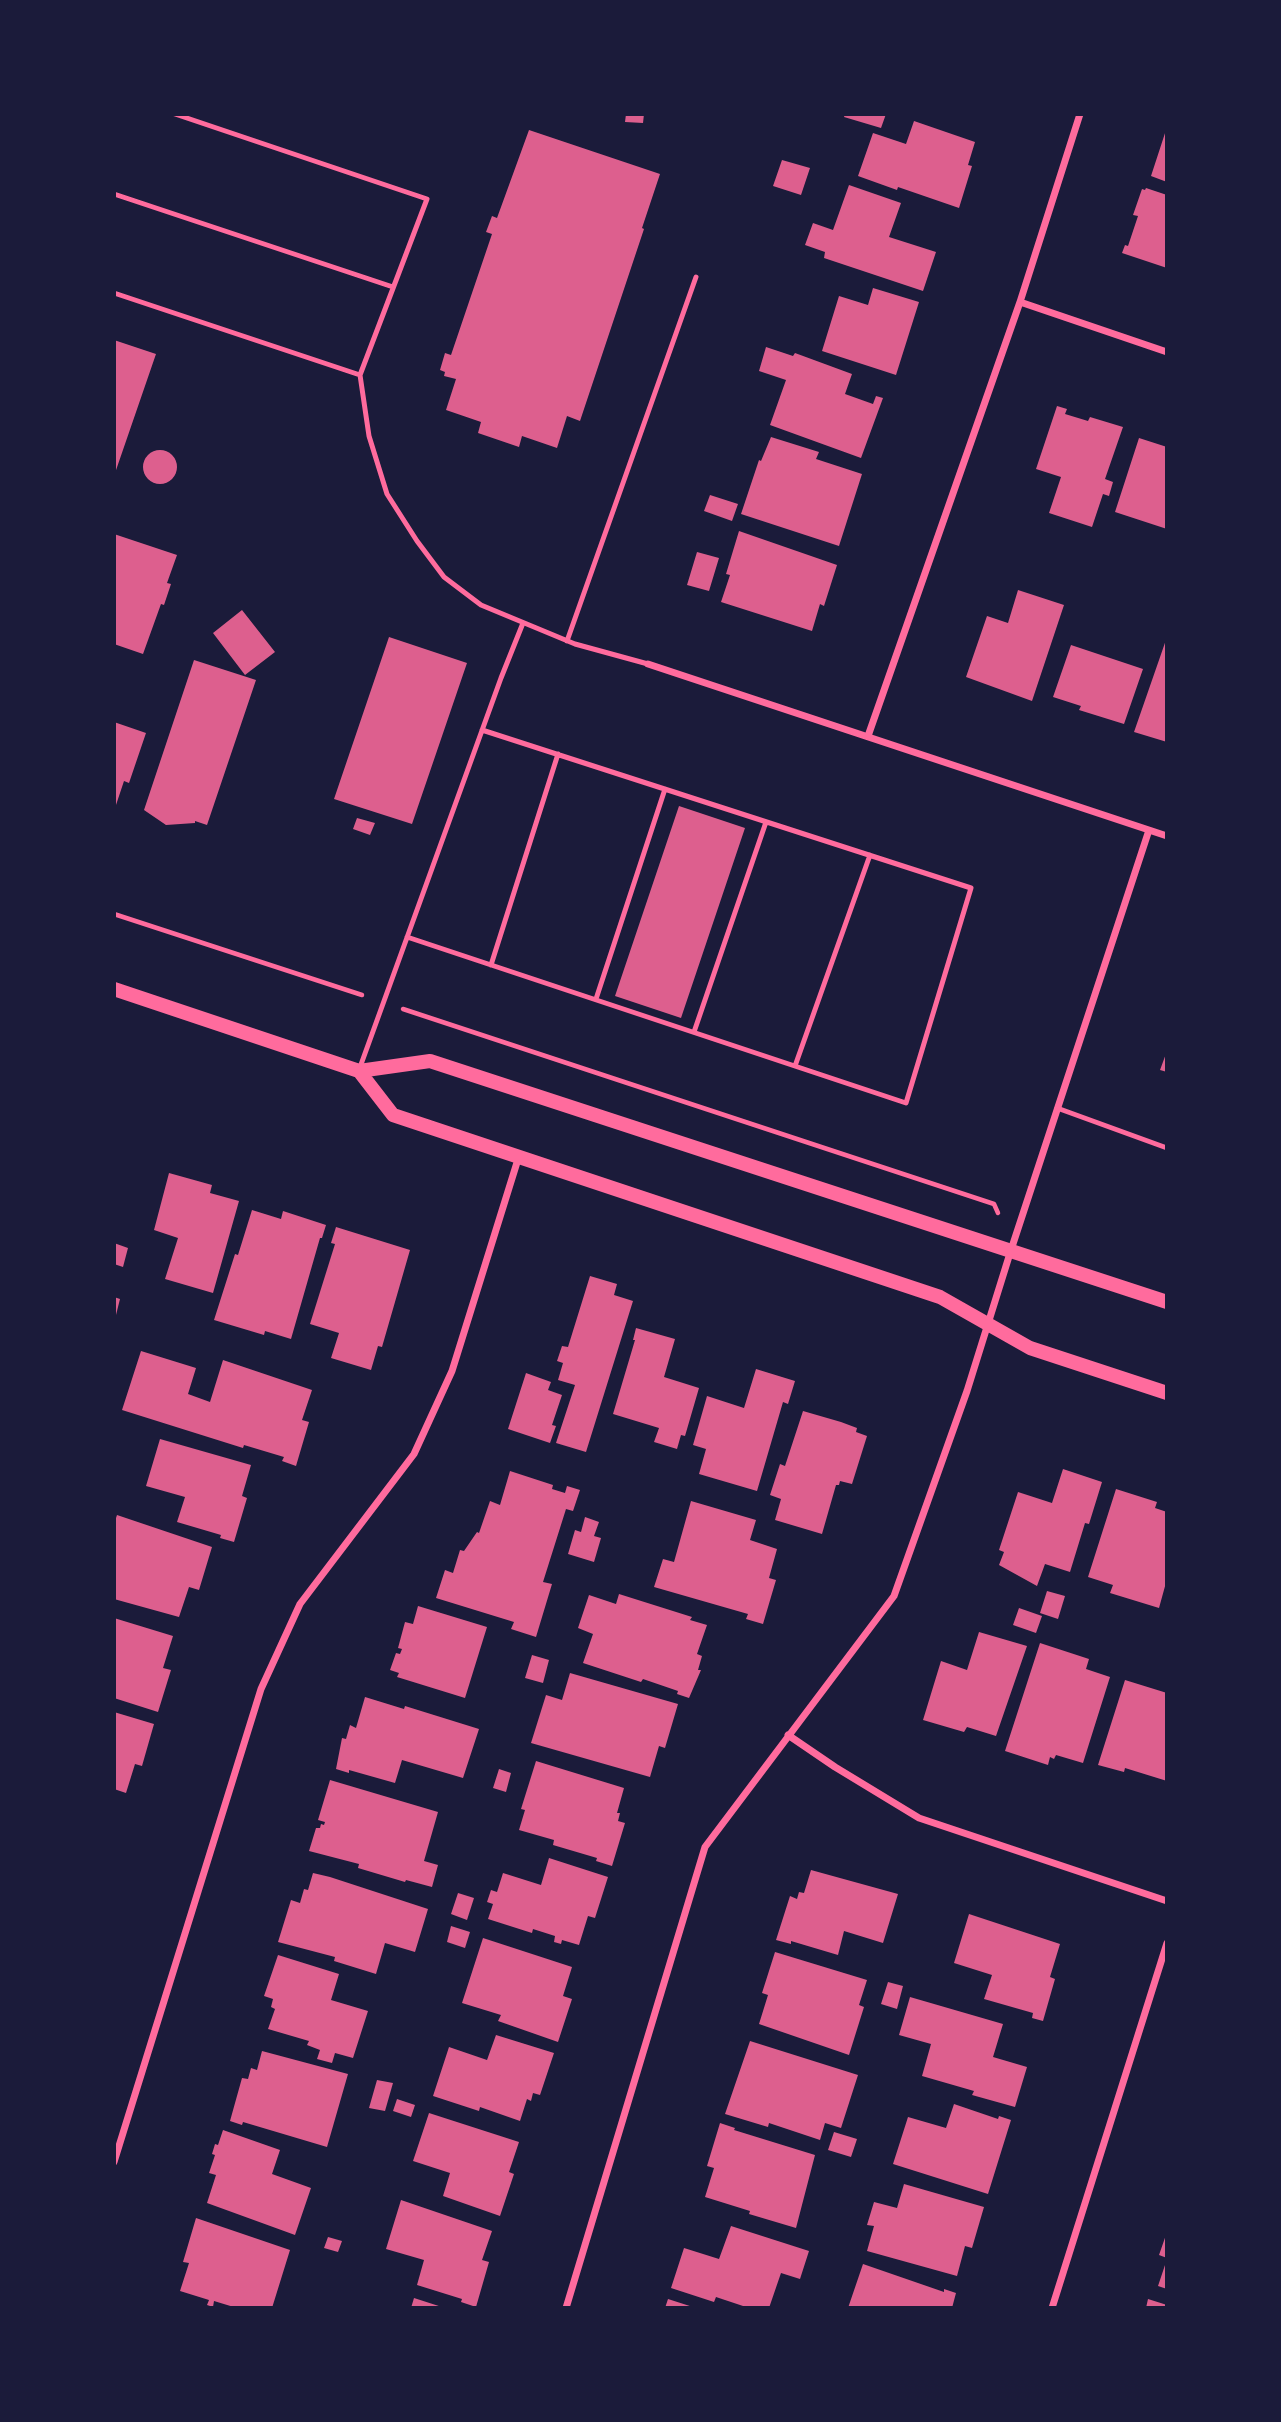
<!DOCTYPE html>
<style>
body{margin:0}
#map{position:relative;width:1281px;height:2422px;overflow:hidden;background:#1b1b3a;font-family:Lato,sans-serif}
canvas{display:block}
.frame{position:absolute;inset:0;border:116px solid #1b1b3a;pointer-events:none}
</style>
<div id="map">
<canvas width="1281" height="2422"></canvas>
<div class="frame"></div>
</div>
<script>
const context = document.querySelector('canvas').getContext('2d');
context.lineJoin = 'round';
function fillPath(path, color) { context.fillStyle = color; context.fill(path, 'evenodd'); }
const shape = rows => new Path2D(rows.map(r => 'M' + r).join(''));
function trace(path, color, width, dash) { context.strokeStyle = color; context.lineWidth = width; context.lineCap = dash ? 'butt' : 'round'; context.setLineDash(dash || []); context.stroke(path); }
fillPath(shape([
 [626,114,644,114,643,123,625,122],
 [845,114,886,114,881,128,844,117],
 [914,121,975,142,968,165,972,166,959,208,898,187,897,190,858,176,873,133,906,144],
 [1167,127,1167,182,1151,176],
 [529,130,660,174,642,228,644,229,580,421,567,416,557,448,522,436,519,447,478,433,481,422,446,410,456,379,444,376,445,372,440,370,445,353,451,355,492,234,486,232,492,216,497,218],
 [782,160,810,168,801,195,773,186],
 [849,185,901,203,889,237,936,252,923,291,824,258,825,252,805,245,813,223,833,230],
 [1146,188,1167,195,1167,268,1122,253,1125,245,1128,246,1138,216,1133,215,1142,189,1145,190],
 [873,288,919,302,896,375,822,351,839,296,868,305],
 [114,340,156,354,114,476],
 [766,347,793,356,795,353,852,374,845,394,873,404,876,396,883,398,861,458,770,425,786,380,759,371],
 [1057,406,1067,409,1065,414,1088,421,1090,417,1123,427,1105,479,1113,482,1109,496,1103,494,1092,527,1049,513,1061,477,1036,469],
 [771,437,819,452,816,459,862,474,839,546,741,514,759,460,761,461],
 [1139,438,1167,447,1167,529,1115,512],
 '143 467a17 17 0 1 1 34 0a17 17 0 1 1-34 0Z',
 [710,495,738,504,732,521,704,511],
 [739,531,837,565,824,606,820,604,812,631,721,602,730,575,726,574],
 [114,534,177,555,167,583,171,584,164,605,161,604,143,654,114,644],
 [697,552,719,558,709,591,687,585],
 [1018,590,1064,605,1032,701,966,677,987,616,1008,623],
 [242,610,275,652,245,675,213,633],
 [389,637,467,663,412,824,334,799],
 [1167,637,1167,742,1134,732],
 [1071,645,1143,669,1124,724,1079,710,1081,706,1053,697],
 [194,660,256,680,207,825,195,821,195,823,166,825,144,810],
 [114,722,146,733,129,783,124,781,114,811],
 [679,806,745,828,681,1018,615,996],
 [357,818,375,823,370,835,353,829],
 [1167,1051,1167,1072,1160,1070],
 [169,1173,212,1185,210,1193,239,1201,213,1293,165,1279,178,1238,154,1230],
 [252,1210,281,1219,283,1211,326,1225,322,1238,320,1238,291,1339,265,1331,264,1335,214,1320,235,1254,238,1255],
 [336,1227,410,1250,382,1347,378,1346,371,1370,331,1358,339,1333,310,1324,335,1244,331,1243],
 [114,1243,128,1248,123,1267,114,1264],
 [590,1276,617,1284,614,1295,633,1301,586,1452,556,1443,575,1385,558,1380,563,1363,557,1361,562,1346,568,1347],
 [114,1297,120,1299,114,1323],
 [636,1328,675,1339,664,1377,699,1388,685,1436,681,1435,677,1449,654,1442,659,1428,613,1414,635,1340,633,1340],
 [141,1351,196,1368,188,1394,210,1402,223,1360,312,1390,302,1420,309,1422,296,1466,282,1461,284,1457,244,1445,243,1448,122,1410],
 [756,1369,795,1381,788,1404,783,1402,757,1491,699,1474,706,1449,693,1445,707,1396,744,1408],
 [526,1373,551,1382,548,1390,562,1395,552,1425,556,1426,550,1443,508,1429],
 [803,1411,841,1422,857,1428,856,1432,867,1436,852,1484,840,1481,839,1485,836,1485,822,1534,775,1520,781,1499,770,1495,780,1464,785,1466],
 [160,1439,251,1465,242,1496,247,1498,234,1542,220,1538,221,1535,177,1522,185,1497,146,1486],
 [1063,1469,1102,1482,1089,1524,1085,1523,1070,1572,1045,1564,1037,1586,999,1565,1004,1552,999,1550,1018,1492,1052,1503],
 [510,1471,553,1485,552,1489,565,1493,567,1486,580,1490,573,1511,566,1509,543,1582,552,1584,536,1637,511,1629,514,1622,436,1598,445,1570,453,1573,460,1550,464,1551,477,1532,479,1533,490,1501,500,1505],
 [1116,1489,1157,1502,1155,1508,1167,1512,1167,1579,1159,1608,1110,1593,1113,1585,1088,1577],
 [691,1501,756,1520,750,1540,777,1549,769,1578,776,1580,763,1624,746,1619,748,1614,654,1587,663,1559,674,1562],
 [117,1515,212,1547,199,1590,189,1587,179,1617,114,1599,114,1524],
 [585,1517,599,1522,594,1536,601,1538,594,1562,568,1554,575,1530,581,1532],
 [1047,1591,1065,1596,1058,1619,1040,1613],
 [619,1594,692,1617,690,1620,707,1625,697,1654,702,1656,698,1670,701,1670,689,1698,677,1694,678,1691,643,1679,641,1682,583,1663,593,1634,578,1628,589,1595,616,1604],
 [418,1606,487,1627,465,1698,397,1677,399,1673,390,1670,396,1653,400,1654,402,1649,398,1648,405,1622,413,1624],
 [1019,1608,1042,1616,1036,1633,1013,1625],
 [114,1618,173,1636,163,1668,171,1670,158,1712,114,1698],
 [979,1632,1027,1646,996,1736,967,1727,964,1732,923,1720,941,1661,967,1670],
 [1040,1643,1089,1659,1086,1669,1110,1677,1083,1763,1056,1755,1054,1759,1050,1757,1048,1765,1005,1751],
 [532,1655,549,1660,543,1683,525,1678],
 [570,1673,678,1704,665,1748,659,1746,650,1777,531,1743,546,1695,562,1700],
 [1125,1680,1167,1693,1167,1781,1125,1768,1124,1772,1098,1765],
 [365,1697,404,1709,405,1706,479,1729,463,1778,402,1760,395,1783,349,1770,349,1773,336,1769,342,1738,346,1739,350,1725,356,1728],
 [114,1712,154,1724,142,1766,135,1764,126,1793,114,1789],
 [536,1761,624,1788,617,1813,620,1813,618,1821,625,1823,612,1866,596,1861,597,1858,553,1845,554,1840,519,1830,525,1810,521,1809],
 [499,1769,511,1773,506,1792,493,1788],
 [330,1780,438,1812,424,1861,438,1865,432,1887,406,1880,405,1882,358,1868,359,1864,309,1851,316,1828,320,1828,321,1824,324,1825,325,1822,318,1820],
 [549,1858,608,1877,595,1918,588,1916,579,1945,562,1940,561,1944,554,1942,555,1936,533,1929,532,1933,488,1919,493,1904,487,1902,491,1890,497,1892,503,1873,541,1885],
 [811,1870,898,1894,883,1943,844,1931,838,1955,791,1941,791,1944,776,1940,790,1896,797,1899,799,1892,804,1893],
 [313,1873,330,1877,428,1909,415,1952,385,1943,376,1974,334,1961,335,1957,278,1942,291,1900,300,1903,304,1889,308,1890],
 [458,1893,474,1898,467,1920,451,1914],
 [969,1914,1060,1944,1050,1977,1055,1979,1043,2021,1032,2018,1033,2013,984,1999,992,1975,954,1963],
 [451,1926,470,1932,465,1948,447,1942],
 [483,1938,572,1967,563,1996,572,1999,558,2042,498,2021,501,2015,462,2003],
 [775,1952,867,1980,859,2005,864,2007,849,2055,759,2024,768,1995,762,1993],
 [278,1955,339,1974,331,2000,368,2011,353,2058,335,2053,332,2063,317,2059,320,2050,307,2045,309,2041,268,2029,275,2009,271,2007,273,1999,264,1996],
 [888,1982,903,1986,897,2009,881,2004],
 [910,1997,1003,2024,993,2057,1027,2067,1015,2107,972,2095,974,2091,922,2076,931,2044,899,2035],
 [496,2035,554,2053,540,2095,533,2093,531,2101,527,2099,520,2121,480,2107,479,2111,433,2096,449,2047,487,2060],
 [750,2041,858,2075,841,2128,825,2123,820,2140,769,2123,768,2127,725,2114],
 [262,2051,348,2074,327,2147,243,2122,242,2125,230,2121,242,2078,248,2079,251,2068,257,2070],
 [377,2080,393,2083,385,2111,369,2108],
 [397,2099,415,2105,411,2117,393,2111],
 [954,2104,998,2119,999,2116,1011,2120,988,2194,893,2164,908,2117,946,2128],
 [429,2113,519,2142,509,2172,514,2174,500,2216,443,2196,450,2173,413,2161],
 [720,2123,735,2128,734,2130,815,2155,796,2228,749,2214,750,2211,705,2197,714,2168,707,2166],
 [223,2130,280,2150,272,2174,311,2188,295,2235,207,2203,216,2175,209,2173,215,2155,212,2154,215,2144,218,2145],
 [834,2132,857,2139,851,2157,828,2150],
 [904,2184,984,2207,972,2248,965,2246,957,2276,867,2251,874,2226,867,2225,874,2202,897,2208],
 [401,2200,492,2231,482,2260,489,2262,476,2307,461,2302,462,2299,417,2285,424,2260,386,2249],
 [196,2218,290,2250,272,2308,237,2308,214,2301,213,2307,207,2305,209,2300,180,2291,189,2263,183,2262],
 [731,2226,809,2251,800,2279,781,2273,769,2308,749,2308,716,2297,714,2302,671,2288,684,2248,719,2259],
 [1167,2232,1167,2258,1159,2255],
 [328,2237,342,2241,338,2252,324,2248],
 [1167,2259,1167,2289,1158,2286],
 [863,2264,944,2292,944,2289,956,2293,952,2308,848,2308],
 [414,2298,445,2308,411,2308],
 [668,2299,696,2308,665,2308],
 [1148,2299,1167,2305,1167,2308,1146,2308]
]), '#dd5f8e');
trace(shape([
 [114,914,362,995],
 [403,1009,994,1204,998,1213]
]), '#ff6b9d', 4.5);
trace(shape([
 [175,114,427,199,360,375,369,436,387,494,417,541,444,577,481,605,575,644,648,664],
 [114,194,393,287],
 [114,293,360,375],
 [567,641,696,277],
 [407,937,906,1103,971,888,482,730],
 [491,965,558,754],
 [596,999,665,789],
 [694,1032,766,822],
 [795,1066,870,855],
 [359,1070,501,678,523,623],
 [1057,1108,1167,1148]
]), '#ff6b9d', 5);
trace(shape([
 [1020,302,1167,352],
 [648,664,1167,836],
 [868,736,1020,302,1080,114],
 [788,1735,835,1767,919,1818,1167,1901],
 [114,2162,261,1689,300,1604,414,1454,452,1371,519,1156],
 [566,2308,705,1847,894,1596,967,1391,1011,1250,1149,830],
 [1052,2308,1167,1943]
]), '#ff6b9d', 7);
trace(shape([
 [114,989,359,1071,430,1061,1167,1302],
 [359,1071,393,1115,940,1297,1030,1348,1167,1393]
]), '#ff6b9d', 14);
</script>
